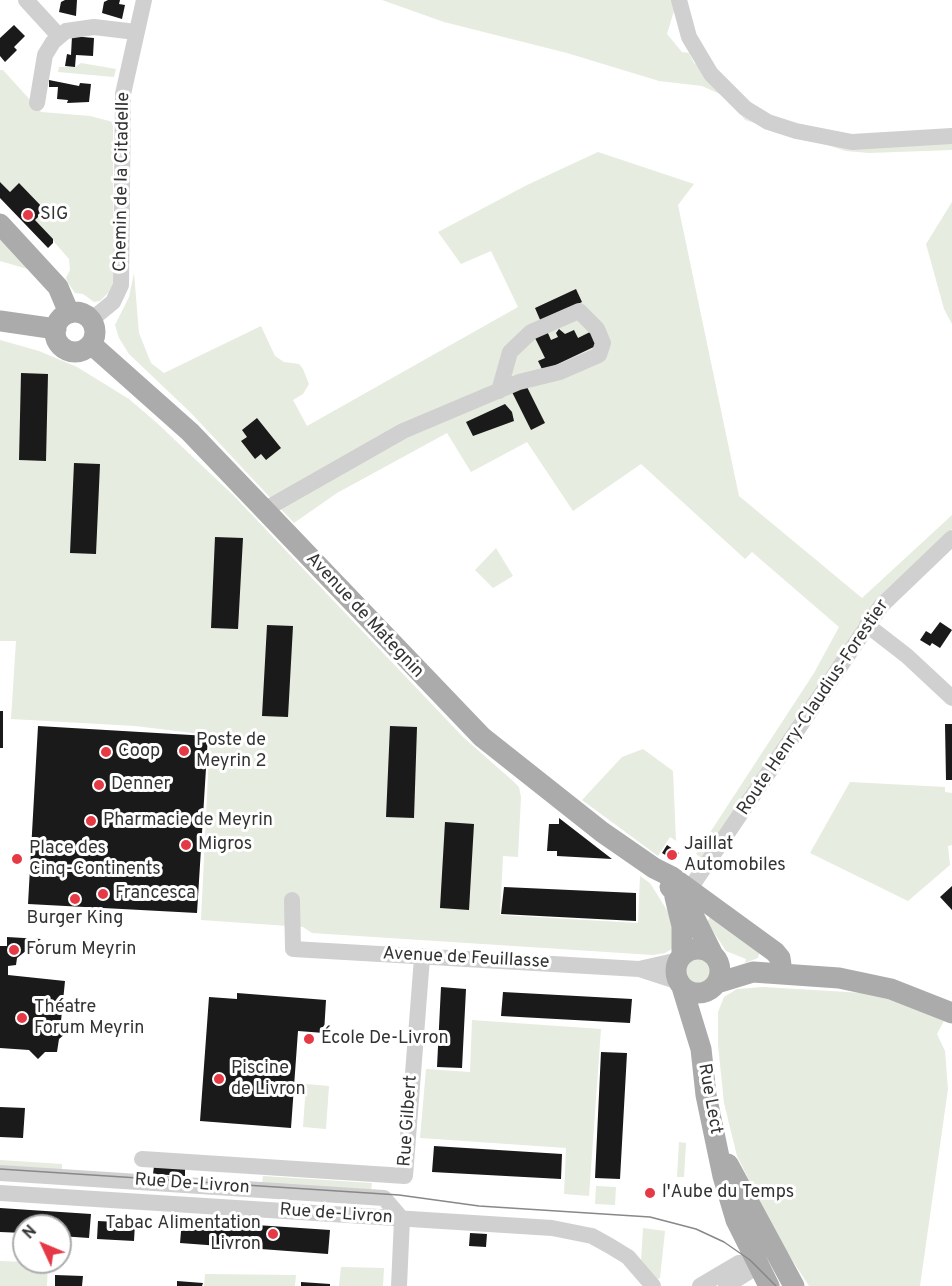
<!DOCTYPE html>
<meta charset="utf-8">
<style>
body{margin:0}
#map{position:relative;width:952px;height:1286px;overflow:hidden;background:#fff;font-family:Overpass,sans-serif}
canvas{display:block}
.north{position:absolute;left:12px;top:1214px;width:60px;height:60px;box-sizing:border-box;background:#fff;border:2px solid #adadad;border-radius:50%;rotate:314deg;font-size:16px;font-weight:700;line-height:24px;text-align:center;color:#333}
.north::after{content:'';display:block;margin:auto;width:21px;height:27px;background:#e63946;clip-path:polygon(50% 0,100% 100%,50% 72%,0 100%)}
</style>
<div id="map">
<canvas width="952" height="1286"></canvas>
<div class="north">N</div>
</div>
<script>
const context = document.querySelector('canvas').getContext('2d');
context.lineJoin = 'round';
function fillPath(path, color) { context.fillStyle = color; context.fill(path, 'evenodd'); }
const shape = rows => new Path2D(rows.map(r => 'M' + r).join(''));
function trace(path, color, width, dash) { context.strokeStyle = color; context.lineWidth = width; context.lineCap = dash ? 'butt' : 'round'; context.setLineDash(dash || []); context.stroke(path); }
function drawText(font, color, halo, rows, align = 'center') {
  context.font = font + ' Overpass,sans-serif'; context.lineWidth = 6; context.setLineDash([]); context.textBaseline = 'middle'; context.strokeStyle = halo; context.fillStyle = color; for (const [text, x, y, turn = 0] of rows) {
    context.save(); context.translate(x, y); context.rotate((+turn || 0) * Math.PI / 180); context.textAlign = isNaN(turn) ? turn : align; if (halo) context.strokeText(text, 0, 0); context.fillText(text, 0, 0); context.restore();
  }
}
fillPath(shape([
 [382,0,672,0,674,11,667,34,682,52,689,53,694,63,765,126,745,120,736,108,722,95,702,86,659,81,567,53,444,22],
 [81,63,116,69,114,77,58,72,59,67,75,67],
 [0,70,3,70,41,112,90,116,113,122,113,283,109,292,100,301,94,302,83,294,75,293,68,283,66,278,70,270,69,259,35,220,44,210,19,184,10,192,0,182],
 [796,135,952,142,952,150,869,153,846,151],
 [598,152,694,184,678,205,739,496,862,598,952,515,952,529,887,590,703,859,696,854,814,673,839,627,752,552,745,559,641,464,573,511,527,442,471,472,447,433,337,493,294,523,191,413,129,354,119,338,115,325,129,297,134,273,139,333,151,363,164,373,261,326,275,356,284,362,299,364,303,369,309,384,303,394,293,400,307,426,518,307,491,251,461,264,438,232,527,185],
 [952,202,952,324,944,309,926,244],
 [0,237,31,270,0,261],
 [0,340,39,351,77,367,129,399,157,423,234,496,463,737,513,781,519,787,521,797,518,857,503,856,500,915,638,923,640,876,650,883,670,915,675,931,673,948,665,953,653,955,312,933,303,927,201,920,210,735,135,726,11,719,16,641,0,641],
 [496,548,513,576,493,588,475,570],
 [643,749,673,771,676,841,670,837,658,856,582,800,622,757],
 [850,782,945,787,945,792,952,793,952,845,948,846,950,865,908,901,810,853],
 [711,915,760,950,758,958,745,963,746,959,726,951,707,922],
 '685 972a13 13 0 1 1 26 0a13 13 0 1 1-26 0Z',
 [763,987,864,993,882,996,944,1021,937,1034,945,1051,948,1089,920,1286,809,1286,778,1238,737,1156,724,1103,718,1045,718,1012,724,997,737,989],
 [472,1020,601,1029,589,1196,564,1194,566,1148,420,1138,426,1069,470,1072],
 [306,1084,329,1086,326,1129,303,1127],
 [679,1142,686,1143,684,1177,677,1177],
 [0,1160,62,1164,62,1171,0,1167],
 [263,1176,372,1183,371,1191,262,1184],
 [596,1186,616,1187,615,1205,595,1204],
 [643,1228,665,1231,660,1278,657,1279,641,1262],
 [0,1261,48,1263,47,1286,0,1286],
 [341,1267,384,1268,383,1286,339,1286],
 [205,1274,296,1275,295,1286,204,1286]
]), '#e6ecdf');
fillPath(shape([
 [65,0,77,0,76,16,59,12,61,2],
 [108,0,120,0,119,4,125,5,122,19,102,13,104,2],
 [14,25,25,36,14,47,17,50,5,62,0,56,0,38],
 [72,36,94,38,93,56,76,55,75,67,65,66,67,54,71,55],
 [49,80,79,86,80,83,91,84,89,102,67,103,68,100,57,99,58,87,49,87],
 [0,182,10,192,19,183,45,210,35,220,53,239,53,243,48,248,0,198],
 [576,289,582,302,541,322,535,308],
 [559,329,565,334,574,330,578,338,594,330,600,344,543,371,538,361,545,358,534,336,547,331,551,340,558,337,556,333],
 [21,373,48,374,46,461,19,460],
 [526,385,545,423,531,430,512,392],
 [505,404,512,412,514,421,473,436,466,422],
 [257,418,281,448,266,460,261,454,255,459,241,441,247,437,242,430],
 [74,463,100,464,96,554,70,553],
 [215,537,243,538,238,629,211,628],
 [940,622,952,630,940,648,932,643,930,646,920,640,926,631,931,634],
 [267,625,293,626,288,717,262,716],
 [0,711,3,711,3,748,0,748],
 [945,724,952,724,952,780,946,780],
 [38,726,208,736,197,913,28,904],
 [390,726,417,727,414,818,386,817],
 [559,818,612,859,557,856,557,851,547,851,549,824,559,824],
 [445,822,474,824,469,910,440,908],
 [667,845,679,853,674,860,662,853],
 [952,886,952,910,940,897],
 [504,887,636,893,636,921,501,914],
 [7,937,41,939,17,958,16,965,8,966,8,975,65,981,61,1021,56,1025,65,1034,59,1039,57,1052,45,1052,38,1059,29,1050,0,1048,0,946,7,946],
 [441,987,466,989,462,1068,437,1067],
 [503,992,632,999,630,1023,501,1016],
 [237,993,326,1000,324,1033,298,1031,291,1128,200,1121,209,997,237,999],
 [601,1052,627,1053,620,1179,595,1178],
 [0,1107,25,1108,23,1138,0,1137],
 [434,1146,562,1154,561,1179,432,1172],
 [154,1166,185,1168,185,1176,153,1174],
 [0,1208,91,1214,89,1238,60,1236,60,1226,24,1226,24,1233,0,1232],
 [182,1220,330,1230,328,1254,180,1243],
 [98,1221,135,1223,134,1241,97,1239],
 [470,1233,487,1234,486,1247,469,1246],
 [55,1275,83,1276,82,1286,55,1286],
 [177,1281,203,1283,202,1286,177,1286],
 [301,1282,330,1284,330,1286,301,1286]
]), '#1a1a1a');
trace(shape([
 [26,0,59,36],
 [679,0,689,37,711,74,745,108,768,122,796,131,852,142,952,136],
 [37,103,45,55,53,42,66,31,94,27,136,32],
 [91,320,113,302,121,285,123,94,144,0],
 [264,510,403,431,519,382,560,372,599,355,603,343,597,329,579,311,531,332,510,352,499,391],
 [867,625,907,656,952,698],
 [689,890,881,606,952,538],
 [292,900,293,949,639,969,679,960],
 [639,969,679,982],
 [142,1159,405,1176,422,958],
 [0,1173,384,1198,402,1219],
 [0,1193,552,1228,592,1236,610,1246,628,1257,653,1286],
 [399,1286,402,1219],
 [700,1286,739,1263,757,1261],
 [726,1286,750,1271,757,1261]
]), '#d0d0d0', 16);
trace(shape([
 [0,224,58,287,69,313],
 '55 332a20 20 0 1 1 40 0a20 20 0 1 1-40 0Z',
 [0,321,56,329],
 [91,344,190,432,482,737,602,832,654,868,672,877,775,952,780,958,782,972],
 [670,887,691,911,712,953],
 [675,897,682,926,682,955],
 '676 971a22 22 0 1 1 44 0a22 22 0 1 1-44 0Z',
 [717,983,753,972,839,978,891,989,952,1013],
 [682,987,701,1049,706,1095,723,1176,736,1220,769,1286],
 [728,1164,794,1286]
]), '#ababab', 21);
trace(shape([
 [0,1169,399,1195,479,1206,650,1217,696,1229,724,1242,750,1260,776,1286]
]), '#888', 1.5);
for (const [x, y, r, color] of [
 [28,215,6,"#e63946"],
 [184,751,6,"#e63946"],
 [106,752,6,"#e63946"],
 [99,785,6,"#e63946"],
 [91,821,6,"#e63946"],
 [186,845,6,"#e63946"],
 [672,855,6,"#e63946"],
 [17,859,6,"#e63946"],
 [103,894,6,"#e63946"],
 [75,899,6,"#e63946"],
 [14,950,6,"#e63946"],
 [22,1018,6,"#e63946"],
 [309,1039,6,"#e63946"],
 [219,1079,6,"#e63946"],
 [650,1193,6,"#e63946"],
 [273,1234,6,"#e63946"]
]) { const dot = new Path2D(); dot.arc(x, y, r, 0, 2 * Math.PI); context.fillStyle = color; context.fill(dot); trace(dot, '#fff', 2); }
drawText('18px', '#333', '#fff', [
 ["Chemin de la Citadelle",123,182,-89],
 ["Avenue de Mategnin",364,616,47],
 ["Route Henry-Claudius-Forestier",814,708,-56],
 ["Avenue de Feuillasse",466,959,3],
 ["Rue Lect",709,1099,80],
 ["Rue Gilbert",409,1121,-86],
 ["Rue De-Livron",192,1185,4],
 ["Rue de-Livron",336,1215,4]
]);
drawText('18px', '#333', '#fff', [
 ["SIG",40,215],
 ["Poste de",196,741],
 ["Meyrin 2",196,762],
 ["Coop",118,752],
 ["Denner",111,785],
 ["Pharmacie de Meyrin",103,821],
 ["Migros",198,845],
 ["Jaillat",684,845],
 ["Automobiles",684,866],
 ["Place des",29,849],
 ["Cinq-Continents",29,870],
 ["Francesca",115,894],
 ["Burger King",75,919,"center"],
 ["Forum Meyrin",26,950],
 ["Théatre",34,1008],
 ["Forum Meyrin",34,1029],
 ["École De-Livron",321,1039],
 ["Piscine",231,1069],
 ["de Livron",231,1090],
 ["l'Aube du Temps",662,1193],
 ["Tabac Alimentation",261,1224,"right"],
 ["Livron",261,1245,"right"]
], 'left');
</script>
